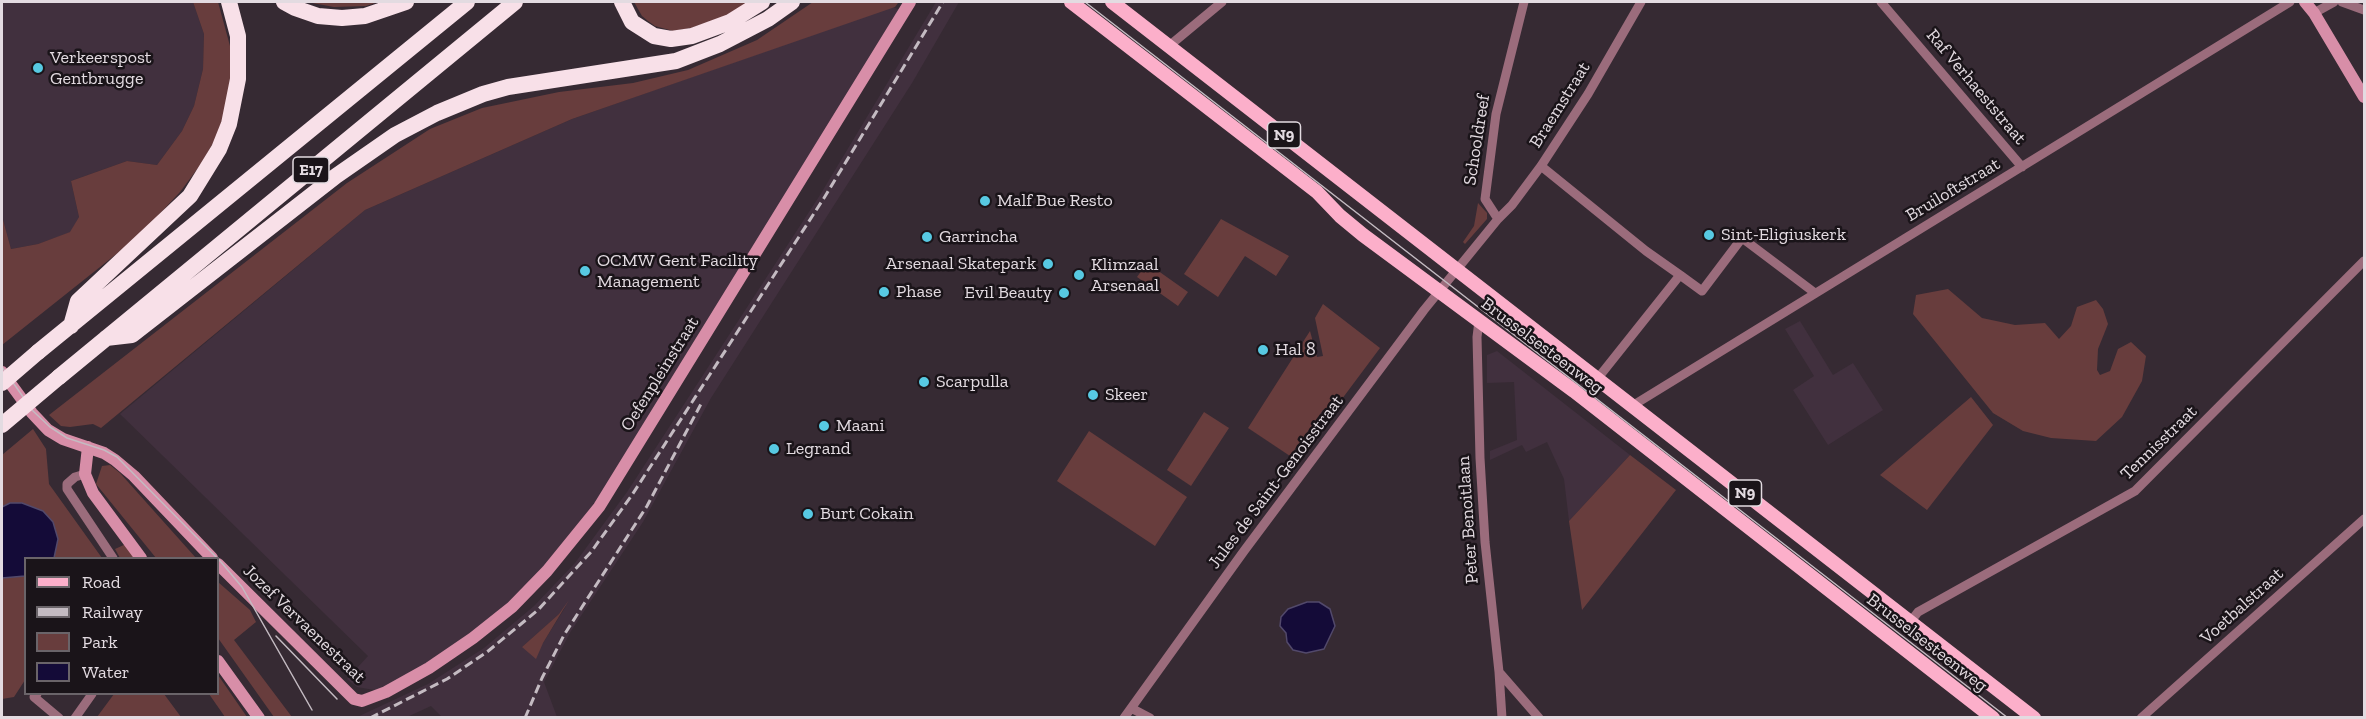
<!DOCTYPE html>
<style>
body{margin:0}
#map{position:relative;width:2366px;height:719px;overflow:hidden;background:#362a33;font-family:"Zilla Slab",serif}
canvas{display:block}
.frame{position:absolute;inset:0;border:3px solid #e3dbe1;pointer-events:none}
.legend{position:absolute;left:24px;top:557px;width:195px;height:138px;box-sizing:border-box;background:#1a1419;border:2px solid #6a6469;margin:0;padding:8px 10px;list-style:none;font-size:18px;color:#e3dbe1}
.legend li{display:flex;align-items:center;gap:12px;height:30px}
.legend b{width:30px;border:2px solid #6a6469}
</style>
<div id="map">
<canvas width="2366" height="719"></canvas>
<div class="frame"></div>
<ul class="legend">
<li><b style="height:8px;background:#fcafca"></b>Road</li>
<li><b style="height:8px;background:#c4bbc2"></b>Railway</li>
<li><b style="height:16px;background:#683d3d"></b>Park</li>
<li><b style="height:16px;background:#140b38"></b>Water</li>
</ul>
</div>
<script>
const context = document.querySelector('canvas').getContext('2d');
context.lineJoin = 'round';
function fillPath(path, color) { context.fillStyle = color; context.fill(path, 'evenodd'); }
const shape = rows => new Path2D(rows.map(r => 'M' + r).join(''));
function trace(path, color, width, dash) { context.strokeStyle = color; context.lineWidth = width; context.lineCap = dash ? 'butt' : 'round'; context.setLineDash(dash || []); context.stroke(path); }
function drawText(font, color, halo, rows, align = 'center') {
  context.font = font + ' "Zilla Slab",serif'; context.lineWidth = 5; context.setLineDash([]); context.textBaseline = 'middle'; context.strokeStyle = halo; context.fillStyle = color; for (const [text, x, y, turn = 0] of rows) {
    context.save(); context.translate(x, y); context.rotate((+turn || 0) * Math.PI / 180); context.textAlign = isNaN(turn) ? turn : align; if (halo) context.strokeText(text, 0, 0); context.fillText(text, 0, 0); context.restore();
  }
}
fillPath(shape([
 [2,2,193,2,204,34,203,69,194,106,182,131,157,165,127,161,71,181,79,217,71,232,38,244,11,249,2,216],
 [936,2,959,2,912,83,711,398,643,522,571,631,544,682,557,717,442,717,431,706,407,717,355,718,428,684,484,648,534,606,575,563,627,492,820,195],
 [566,606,543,643,522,647,559,614],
 [892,7,904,11,599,507,547,571,473,638,386,692,357,687,347,679,368,656,120,414,365,210,572,119],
 [1800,321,1833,375,1853,363,1883,410,1828,445,1793,390,1814,376,1785,329],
 [1497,351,1630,455,1569,521,1564,479,1547,442,1526,452,1522,445,1490,460,1490,451,1517,440,1514,382,1487,383,1487,355]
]), '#41303e');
fillPath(shape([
 [193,2,218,2,230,46,231,71,227,107,216,138,201,164,180,192,139,236,2,345,2,216,11,249,38,244,70,232,79,217,71,181,127,161,157,165,182,131,194,106,203,69,204,34],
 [307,2,378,2,366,6,334,7],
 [634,2,750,2,723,17,691,28,673,31,655,26,648,21,642,16],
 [813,2,898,3,895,7,572,119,365,210,101,428,93,424,70,427,61,426,49,415,347,183,430,129,482,108,559,92,633,83,688,70,757,40],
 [1478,203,1487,213,1487,219,1465,244,1463,242,1474,226],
 [1221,219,1289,256,1276,276,1245,256,1218,297,1184,274],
 [1147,263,1188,292,1178,306,1137,277],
 [1948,289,1982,318,2015,325,2045,323,2059,339,2071,326,2077,307,2096,300,2103,309,2108,324,2098,349,2097,370,2100,375,2110,371,2118,349,2131,342,2146,356,2142,381,2122,417,2096,441,2051,438,2023,431,1993,413,1913,314,1916,295],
 [1323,304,1380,348,1330,415,1323,410,1290,456,1248,428,1310,331,1317,357,1323,356,1315,318],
 [1971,397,1993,425,1927,510,1880,475],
 [1204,412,1229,428,1191,486,1167,470],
 [33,429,46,449,49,484,102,558,26,558,25,680,14,697,2,699,2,455],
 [1089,431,1187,497,1155,546,1057,481],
 [1630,455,1676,490,1582,610,1569,521],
 [110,465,120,473,196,558,156,558,96,484,102,466],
 [126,544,136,558,120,558,115,549],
 [218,582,250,610,256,622,234,640,292,717,274,717,218,638],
 [569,600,543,643,536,659,522,647,559,614],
 [218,675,247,717,225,717,209,694,218,694],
 [114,694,164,694,181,717,97,717]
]), '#683d3d');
const water = shape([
 [10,503,22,503,43,511,53,522,58,539,54,558,26,558,25,576,2,578,2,507,10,503],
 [1307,602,1319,602,1330,609,1335,626,1324,649,1306,653,1293,650,1287,642,1286,633,1280,626,1281,617,1288,609,1307,602]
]);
fillPath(water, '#140b38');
trace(water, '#52496b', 1.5);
trace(shape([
 [1881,2,2022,167],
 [2342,2,2364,10],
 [2314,13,2334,2],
 [1169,46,1222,2],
 [1541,166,1646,251,1680,275],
 [1498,219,1485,199,1496,114,1524,2],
 [1479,321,1477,337,1480,458,1485,542,1499,672,1502,718],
 [1598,378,1680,275,1702,291,1742,238,1815,293],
 [1632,406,2290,2],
 [85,474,75,477,67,484,67,489,113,558],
 [1911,621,1918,612,2135,491,2364,261],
 [1499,672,1539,718],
 [37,694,34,697,59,718],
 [1131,708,1150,718],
 [75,718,92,694],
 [1124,718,1244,551,1424,310,1498,219,1512,205,1541,166,1588,94,1641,2],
 [2141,718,2364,519]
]), '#9b6c7c', 9);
trace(shape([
 [2305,2,2314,13,2364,97],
 [2,372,32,413,48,430,63,439,104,453,115,460,134,476,212,558],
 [88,447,85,474,93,493,141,558],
 [218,564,354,699,362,701,386,692,429,668,473,638,512,607,547,571,599,507,910,2],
 [218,661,259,718]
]), '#d88ea8', 12);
trace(shape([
 [1071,2,1317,192,1340,216,1363,235,1574,391,1993,718],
 [1112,2,2034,718]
]), '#fcafca', 14);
trace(shape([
 [284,2,295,8,318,16,342,18,365,16,406,2],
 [622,2,632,22,654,36,671,39,692,36,730,22,762,2],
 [71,326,78,301,190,196,219,149,229,124,238,79,238,36,229,2],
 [106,338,132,335,336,176,395,135,437,113,483,94,508,87,676,61,720,44,768,19,792,2],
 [38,352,467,2],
 [59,377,515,2]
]), '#f8e0e8', 16);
trace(shape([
 [1085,2,2008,718],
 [2,367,33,411,50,427,67,438,104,450,117,457,221,562,242,587,312,710],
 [276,636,337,699]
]), '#c4bbc2', 1.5);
trace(shape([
 [370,718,447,679,487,652,538,610,591,552,632,495,824,198,943,2],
 [525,718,542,678,564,635,647,506,702,402]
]), '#c4bbc2', 3, [9, 4.5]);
trace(shape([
 [2,383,38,352],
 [2,425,59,377]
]), '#f8e0e8', 16);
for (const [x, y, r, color] of [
 [38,68,6,"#57c9e2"],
 [985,201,6,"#57c9e2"],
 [1709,235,6,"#57c9e2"],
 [927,237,6,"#57c9e2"],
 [1048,264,6,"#57c9e2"],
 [585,271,6,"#57c9e2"],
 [1079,275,6,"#57c9e2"],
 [884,292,6,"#57c9e2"],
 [1064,293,6,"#57c9e2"],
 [1263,350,6,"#57c9e2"],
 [924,382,6,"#57c9e2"],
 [1093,395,6,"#57c9e2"],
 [824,426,6,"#57c9e2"],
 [774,449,6,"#57c9e2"],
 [808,514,6,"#57c9e2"]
]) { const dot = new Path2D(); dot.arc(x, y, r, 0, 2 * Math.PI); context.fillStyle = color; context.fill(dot); trace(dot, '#1a1419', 2); }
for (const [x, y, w] of [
 [1284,135,33],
 [311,170,36],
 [1745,493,33]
]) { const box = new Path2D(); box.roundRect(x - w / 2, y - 13, w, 26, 4.5); context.fillStyle = '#1a1419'; context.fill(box); trace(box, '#e3dbe1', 1.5); }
drawText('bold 16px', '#e3dbe1', null, [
 ["N9",1284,135],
 ["E17",311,170],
 ["N9",1745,493]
]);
drawText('18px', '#e3dbe1', '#1a1419', [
 ["Verkeerspost",50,58],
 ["Gentbrugge",50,79],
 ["Malf Bue Resto",997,201],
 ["Sint-Eligiuskerk",1721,235],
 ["Garrincha",939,237],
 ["OCMW Gent Facility",597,261],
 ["Management",597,282],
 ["Arsenaal Skatepark",1036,264,"right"],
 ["Klimzaal",1091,265],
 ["Arsenaal",1091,286],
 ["Phase",896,292],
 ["Evil Beauty",1052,293,"right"],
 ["Hal 8",1275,350],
 ["Scarpulla",936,382],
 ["Skeer",1105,395],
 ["Maani",836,426],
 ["Legrand",786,449],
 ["Burt Cokain",820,514]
], 'left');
drawText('18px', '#e3dbe1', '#1a1419', [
 ["Raf Verhaeststraat",1976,87,50],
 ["Braemstraat",1560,105,-58],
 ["Schooldreef",1477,140,-81],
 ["Bruiloftstraat",1953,190,-31],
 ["Brusselsesteenweg",1542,346,37],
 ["Oefenpleinstraat",660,374,-58],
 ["Tennisstraat",2159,443,-44],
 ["Jules de Saint-Genoisstraat",1276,482,-53],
 ["Peter Benoitlaan",1468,520,-94],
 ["Voetbalstraat",2242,606,-42],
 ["Jozef Vervaenestraat",304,624,44],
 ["Brusselsesteenweg",1927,643,38]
]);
</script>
